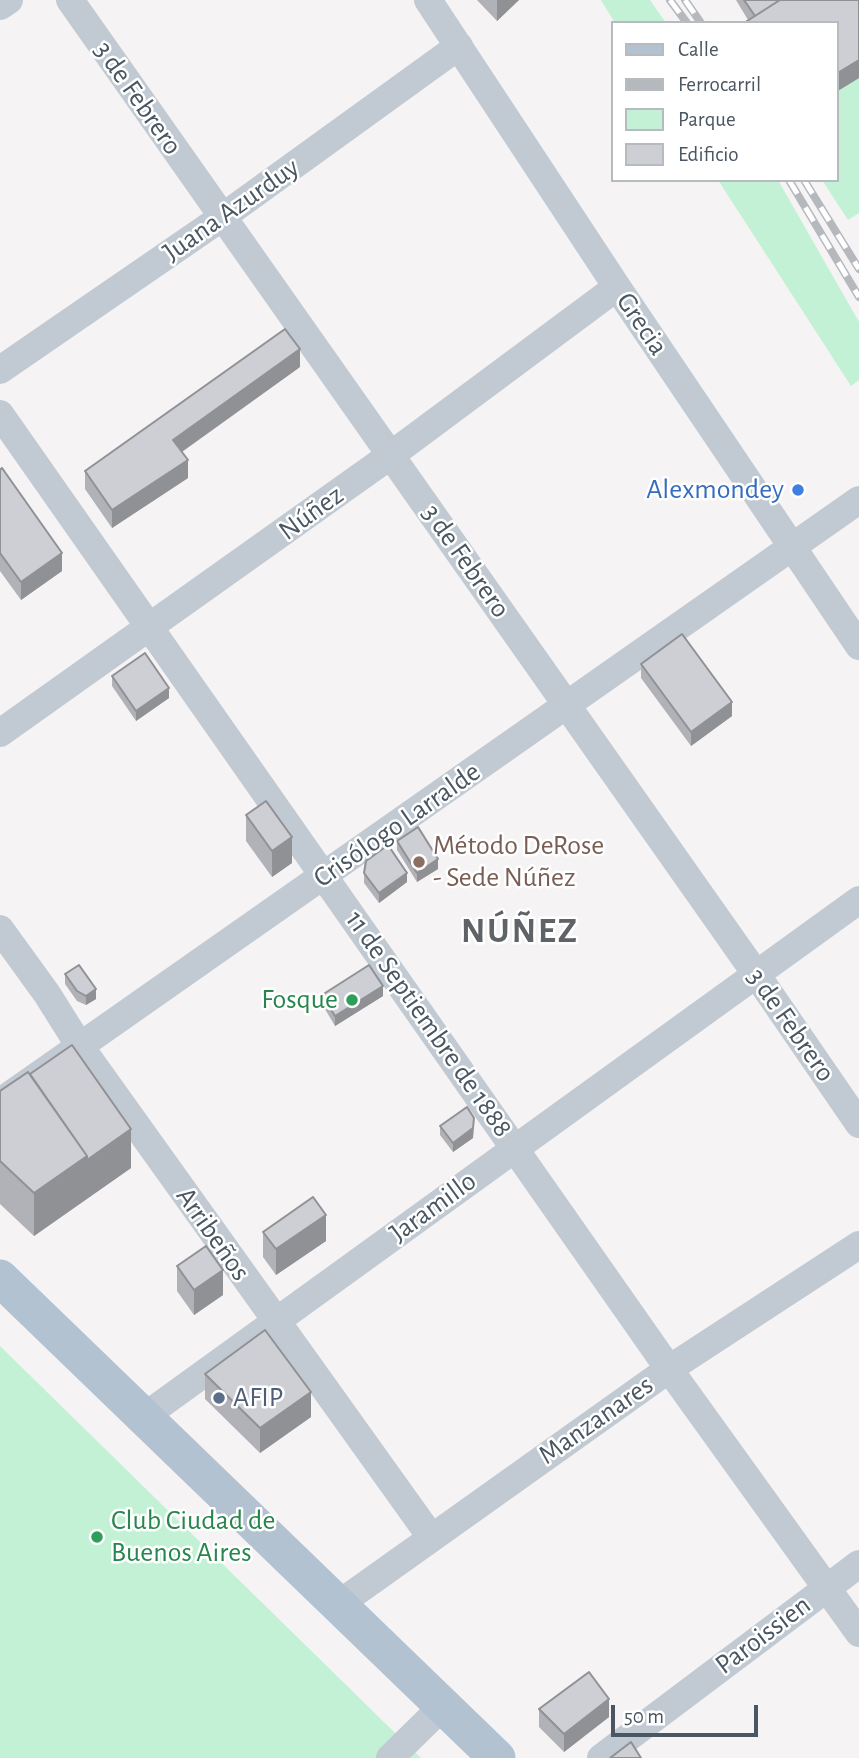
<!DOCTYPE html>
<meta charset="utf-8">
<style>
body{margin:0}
#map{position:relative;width:859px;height:1758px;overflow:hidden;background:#f5f3f3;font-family:"Alegreya Sans",sans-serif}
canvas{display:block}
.legend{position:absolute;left:611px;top:21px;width:228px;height:161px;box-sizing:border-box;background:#fff;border:2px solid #b7bbc0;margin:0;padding:9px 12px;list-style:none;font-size:21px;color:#4a5661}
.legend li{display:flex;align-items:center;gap:14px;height:35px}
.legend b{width:35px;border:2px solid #b7bbc0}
.scale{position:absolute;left:611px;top:1705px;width:147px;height:32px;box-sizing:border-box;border:4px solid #4a5661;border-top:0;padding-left:9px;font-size:21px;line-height:24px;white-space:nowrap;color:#4a5661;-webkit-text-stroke:5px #fff;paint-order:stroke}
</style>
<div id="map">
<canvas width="859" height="1758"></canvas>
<ul class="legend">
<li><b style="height:9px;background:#b3c2d1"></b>Calle</li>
<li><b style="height:9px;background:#b5b8bd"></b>Ferrocarril</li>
<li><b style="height:19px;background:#c3f1d5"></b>Parque</li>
<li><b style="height:19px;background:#cdcfd5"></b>Edificio</li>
</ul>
<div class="scale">50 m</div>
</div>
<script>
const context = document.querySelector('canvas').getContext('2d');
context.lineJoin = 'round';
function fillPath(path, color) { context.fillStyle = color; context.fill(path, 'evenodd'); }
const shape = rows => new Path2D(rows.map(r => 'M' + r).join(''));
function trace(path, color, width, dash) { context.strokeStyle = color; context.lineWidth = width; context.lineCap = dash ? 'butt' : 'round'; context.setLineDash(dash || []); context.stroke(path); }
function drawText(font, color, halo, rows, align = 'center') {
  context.font = font + ' "Alegreya Sans",sans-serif'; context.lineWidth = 5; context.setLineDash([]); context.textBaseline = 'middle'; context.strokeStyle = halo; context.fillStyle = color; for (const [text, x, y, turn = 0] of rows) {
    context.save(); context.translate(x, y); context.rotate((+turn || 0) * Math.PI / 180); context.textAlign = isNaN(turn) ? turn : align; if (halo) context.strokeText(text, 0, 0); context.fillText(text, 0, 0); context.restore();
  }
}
fillPath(shape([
 [601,0,650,0,666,23,615,23],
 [859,5,859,213,848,220,822,180,836,180,836,23,773,23],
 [718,180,778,180,859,322,859,380,851,386],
 [0,1346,389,1727,421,1758,0,1758]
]), '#c3f1d5');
trace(shape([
 [70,0,756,974,859,1124],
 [428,0,617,287,859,646],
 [0,6,9,0],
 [0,370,221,218,459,46],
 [0,414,669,1369,859,1633],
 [0,733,391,455,617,287],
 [0,929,47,994,79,1045,431,1537],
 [0,1102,859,500],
 [145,1416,859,900],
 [339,1604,669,1369,859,1245],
 [390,1758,443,1706],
 [601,1758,859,1564]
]), '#c1cad2', 28);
trace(shape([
 [0,1278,497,1758]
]), '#b3c2d1', 37);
const rail = shape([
 [670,0,687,23],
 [685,0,701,23],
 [789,180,859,297],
 [804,180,859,269]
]);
trace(rail, '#b5b8bd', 8);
trace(rail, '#fff', 5, [16]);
fillPath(shape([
 [477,0,519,0,497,21],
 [736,0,859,0,859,78,836,92,836,23,748,20],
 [300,367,182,452,188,478,112,528,85,489,85,471],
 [0,470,62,571,21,600,0,571],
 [641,664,732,716,691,746,641,678],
 [112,676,169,698,136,721,112,686],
 [246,815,292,863,272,877,246,841],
 [397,841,438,869,417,882,397,850],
 [364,873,407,882,379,903,364,883],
 [65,974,96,999,86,1005,77,1001,65,984],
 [322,995,383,996,335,1026,322,1004],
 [30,1074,131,1168,34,1236,0,1204,0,1091],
 [440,1126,474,1127,473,1138,453,1152,440,1135],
 [263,1232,326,1241,276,1275,263,1257],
 [177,1266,223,1295,194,1315,177,1291],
 [205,1374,311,1417,260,1453,205,1399],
 [539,1709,609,1717,564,1752,539,1727]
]), '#b0b2b7');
fillPath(shape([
 [497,0,519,0,497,21],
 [859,60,859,78,836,92,836,74],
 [300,349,300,367,173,458,173,440],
 [188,460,188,478,112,528,112,510],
 [62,553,62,571,21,600,21,582],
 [169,688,169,698,136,721,136,711],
 [732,702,732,716,691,746,691,732],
 [292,837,292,863,272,877,272,851],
 [438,859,438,869,417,882,417,873],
 [407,873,407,882,379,903,379,893],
 [383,986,383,996,335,1026,335,1016],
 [96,989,96,999,86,1005,86,996],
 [474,1118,473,1138,453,1152,453,1143],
 [131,1129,131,1168,34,1236,34,1193,87,1156],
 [326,1215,326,1241,276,1275,276,1249],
 [223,1270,223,1295,194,1315,194,1290],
 [311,1392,311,1417,260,1453,260,1428],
 [609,1699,609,1717,564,1752,564,1734]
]), '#909195');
const building = shape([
 [744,0,780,0,755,16,744,0],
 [780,0,859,0,859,60,836,74,836,23,744,23,780,0],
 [285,329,300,349,173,440,188,460,112,510,85,471,285,329],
 [2,468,62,553,21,582,0,553,0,470,2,468],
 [682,634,732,702,691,732,641,664,682,634],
 [145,653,169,688,136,711,112,676,145,653],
 [266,801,292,837,272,851,246,815,266,801],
 [418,827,438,859,417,873,397,841,418,827],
 [388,845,407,873,379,893,364,873,366,861,388,845],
 [79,965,96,989,86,996,77,991,65,974,79,965],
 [369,965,383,986,335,1016,322,995,369,965],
 [72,1045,131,1129,87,1160,87,1156,30,1074,72,1045],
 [28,1072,87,1156,34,1193,0,1161,0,1091,28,1072],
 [467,1107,474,1118,473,1128,453,1143,440,1126,467,1107],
 [313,1197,326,1215,276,1249,263,1232,313,1197],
 [206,1246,223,1270,194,1290,177,1266,206,1246],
 [265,1330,311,1392,260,1428,205,1374,265,1330],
 [589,1672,609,1699,564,1734,539,1709,589,1672],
 [631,1742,641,1758,610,1758,631,1742]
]);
fillPath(building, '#cdcfd5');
trace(building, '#909195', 2);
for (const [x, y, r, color] of [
 [798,490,7,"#3f7fe0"],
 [419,862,7,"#8d6e63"],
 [352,1000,7,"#2e9e5b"],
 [219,1398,7,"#5c6f8a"],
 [97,1537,7,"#2e9e5b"]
]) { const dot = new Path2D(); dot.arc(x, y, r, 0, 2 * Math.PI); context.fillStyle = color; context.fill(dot); trace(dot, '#fff', 2.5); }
drawText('28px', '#4a5661', '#fff', [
 ["3 de Febrero",138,98,55],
 ["Juana Azurduy",231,210,-35],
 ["Grecia",642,324,56],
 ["Núñez",311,513,-36],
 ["3 de Febrero",466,561,55],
 ["Crisólogo Larralde",397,825,-35],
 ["11 de Septiembre de 1888",429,1024,55],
 ["3 de Febrero",791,1025,55],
 ["Jaramillo",433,1207,-36],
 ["Arribeños",213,1234,55],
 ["Manzanares",596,1420,-35],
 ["Paroissien",763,1635,-37]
]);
drawText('28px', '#366cbe', '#fff', [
 ["Alexmondey",784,490]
], 'right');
drawText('28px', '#785e54', '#fff', [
 ["Método DeRose",433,846],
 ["- Sede Núñez",433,878]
], 'left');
drawText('28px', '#27864d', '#fff', [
 ["Fosque",338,1000],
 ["Club Ciudad de",111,1521,"left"],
 ["Buenos Aires",111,1553,"left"]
], 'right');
drawText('28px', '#4e5e75', '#fff', [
 ["AFIP",233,1398]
], 'left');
context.letterSpacing = '2px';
drawText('bold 35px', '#5f6368', '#fff', [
 ["NÚÑEZ",520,931]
]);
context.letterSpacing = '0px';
</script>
